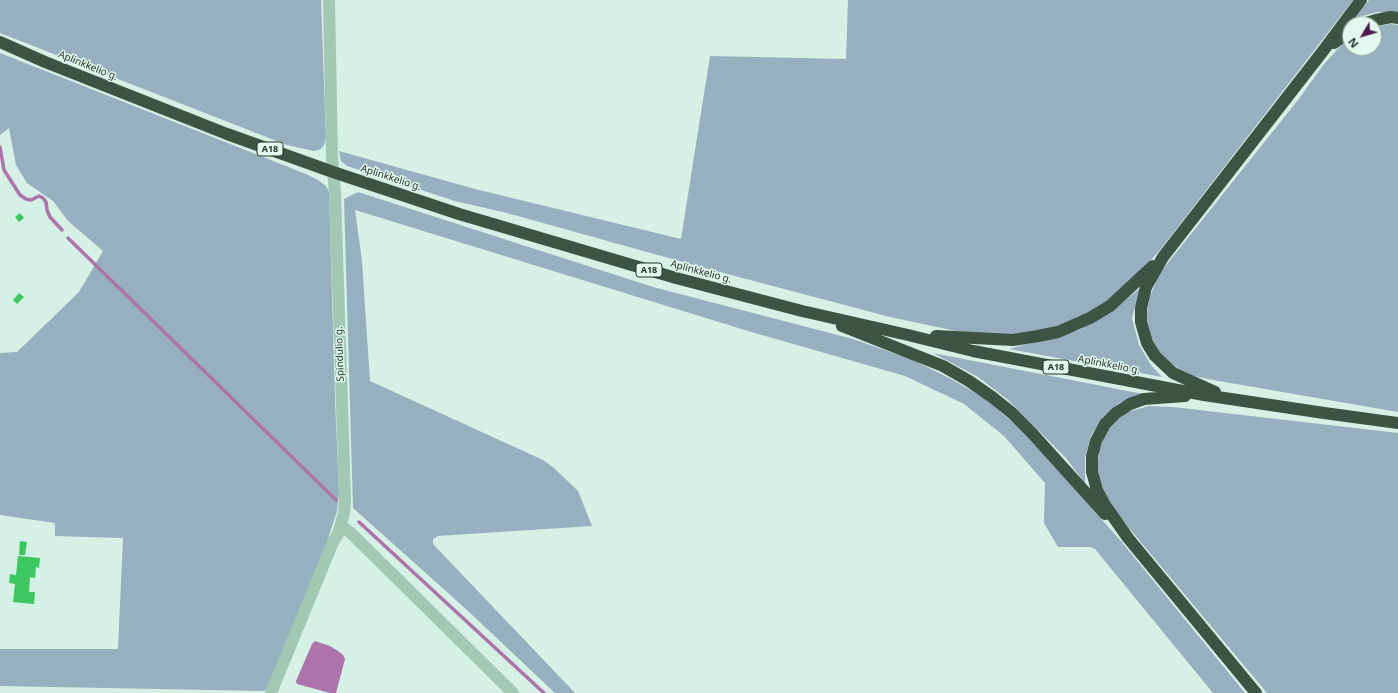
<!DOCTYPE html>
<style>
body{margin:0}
#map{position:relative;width:1398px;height:693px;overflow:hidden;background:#d5f0e4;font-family:"Noto Sans",sans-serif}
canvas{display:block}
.north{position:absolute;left:1342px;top:16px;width:40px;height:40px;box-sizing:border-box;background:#e1f9ee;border:1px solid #95a99f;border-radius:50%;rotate:232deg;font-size:11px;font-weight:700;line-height:16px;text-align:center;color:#243229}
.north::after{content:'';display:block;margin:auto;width:14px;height:18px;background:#541a4f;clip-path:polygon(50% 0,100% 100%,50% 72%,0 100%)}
</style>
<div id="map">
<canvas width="1398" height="693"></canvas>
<div class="north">N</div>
</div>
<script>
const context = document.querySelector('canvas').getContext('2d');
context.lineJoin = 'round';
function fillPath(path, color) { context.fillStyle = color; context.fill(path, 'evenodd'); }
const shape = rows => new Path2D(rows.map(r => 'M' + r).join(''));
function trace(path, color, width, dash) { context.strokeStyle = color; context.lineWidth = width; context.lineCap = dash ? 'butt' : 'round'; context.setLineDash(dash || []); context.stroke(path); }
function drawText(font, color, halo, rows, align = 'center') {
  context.font = font + ' "Noto Sans",sans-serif'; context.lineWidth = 3; context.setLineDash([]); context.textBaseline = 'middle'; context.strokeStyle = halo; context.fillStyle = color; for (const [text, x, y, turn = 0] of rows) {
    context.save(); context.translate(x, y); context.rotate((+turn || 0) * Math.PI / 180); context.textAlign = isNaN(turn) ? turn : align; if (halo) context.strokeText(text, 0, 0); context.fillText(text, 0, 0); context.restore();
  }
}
fillPath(shape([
 [0,0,321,0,326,138,324,145,321,149,314,151,287,145,0,33],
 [848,0,1353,0,1160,250,1135,278,1106,303,1066,326,1035,332,1005,335,956,331,890,317,701,267,507,213,455,201,347,166,341,161,339,151,475,189,681,239,710,56,846,59],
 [1369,0,1398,0,1398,13,1377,12,1355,18],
 [1390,24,1398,25,1398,412,1213,380,1194,376,1179,369,1166,360,1154,348,1148,331,1147,314,1149,299,1159,274,1298,100,1324,64,1344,42,1350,39,1350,48,1374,48,1374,27],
 [0,53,306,174,318,180,326,186,329,192,335,400,339,494,337,511,326,545,269,687,264,691,0,686,0,649,118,649,123,538,55,536,55,523,0,515,0,353,17,352,79,292,103,251,68,221,53,201,27,183,16,165,9,128,0,135],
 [358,192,653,287,853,339,913,360,951,379,984,398,1023,431,1120,540,1245,693,1213,693,1095,549,1091,547,1058,547,1044,523,1045,483,1004,436,964,404,905,376,748,331,355,210,362,261,370,381,543,460,554,468,578,491,592,526,438,536,433,539,433,544,575,693,555,693,467,610,353,508,344,199],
 [1140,288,1132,318,1139,345,1151,365,1162,377,1009,349,1079,330,1110,313],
 [933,353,1143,394,1119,403,1103,417,1091,436,1085,457,1085,483,1066,458,1007,399,978,377],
 [1149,406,1173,407,1398,433,1398,693,1267,693,1119,516,1105,494,1097,475,1099,450,1107,431,1116,421,1127,412]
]), '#96b0bf');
fillPath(shape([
 [315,641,330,646,338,651,343,655,345,659,336,693,330,693,297,684,296,681,312,644]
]), '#ad74aa');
trace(shape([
 [0,147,4,170,20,195,26,199,31,200,39,196,43,198,46,202,47,210,50,217,62,230],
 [68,238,336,500],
 [359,522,544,693]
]), '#ad74aa', 3.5);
fillPath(shape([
 [20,213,24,218,19,222,15,217],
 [19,293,24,297,17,304,13,300],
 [20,541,27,542,25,555,19,555],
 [18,556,40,558,39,568,36,567,35,578,30,577,29,592,35,592,34,604,13,602,15,584,9,583,10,574,16,575]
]), '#3dc761');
trace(shape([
 [341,526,351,533,513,693],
 [271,693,333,542,338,534,344,513,345,498,335,194,332,156,329,0]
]), '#a2c8b4', 12);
trace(shape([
 [1363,24,1376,20,1391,17,1398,18],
 [0,42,45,62,227,134,333,172,459,214,676,278,802,311,908,335,973,351,1204,395,1324,413,1398,423],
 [1334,43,1350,31],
 [842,326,943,366,969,381,992,397,1012,413,1031,432,1105,514],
 [936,336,1013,340,1038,336,1058,332,1090,318,1110,306,1153,266],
 [1215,392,1173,373,1155,356,1147,343,1141,322,1141,308,1146,287,1163,257,1323,51,1361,0],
 [1185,396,1144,399,1130,404,1116,413,1105,424,1096,441,1092,456,1092,472,1097,490,1105,505,1128,538,1256,693]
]), '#3b5443', 12);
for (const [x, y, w] of [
 [270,149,26],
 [649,270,26],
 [1056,367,26]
]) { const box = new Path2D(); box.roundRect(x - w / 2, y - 7, w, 14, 3); context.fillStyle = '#e1f9ee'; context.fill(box); trace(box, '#243229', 1); }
drawText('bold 9px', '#243229', null, [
 ["A18",270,149],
 ["A18",649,270],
 ["A18",1056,367]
]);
drawText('10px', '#243229', '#e1f9ee', [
 ["Aplinkkelio g.",88,66,22],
 ["Aplinkkelio g.",391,178,18],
 ["Aplinkkelio g.",701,272,15],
 ["Spindulio g.",340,354,-92],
 ["Aplinkkelio g.",1109,365,11]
]);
</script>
